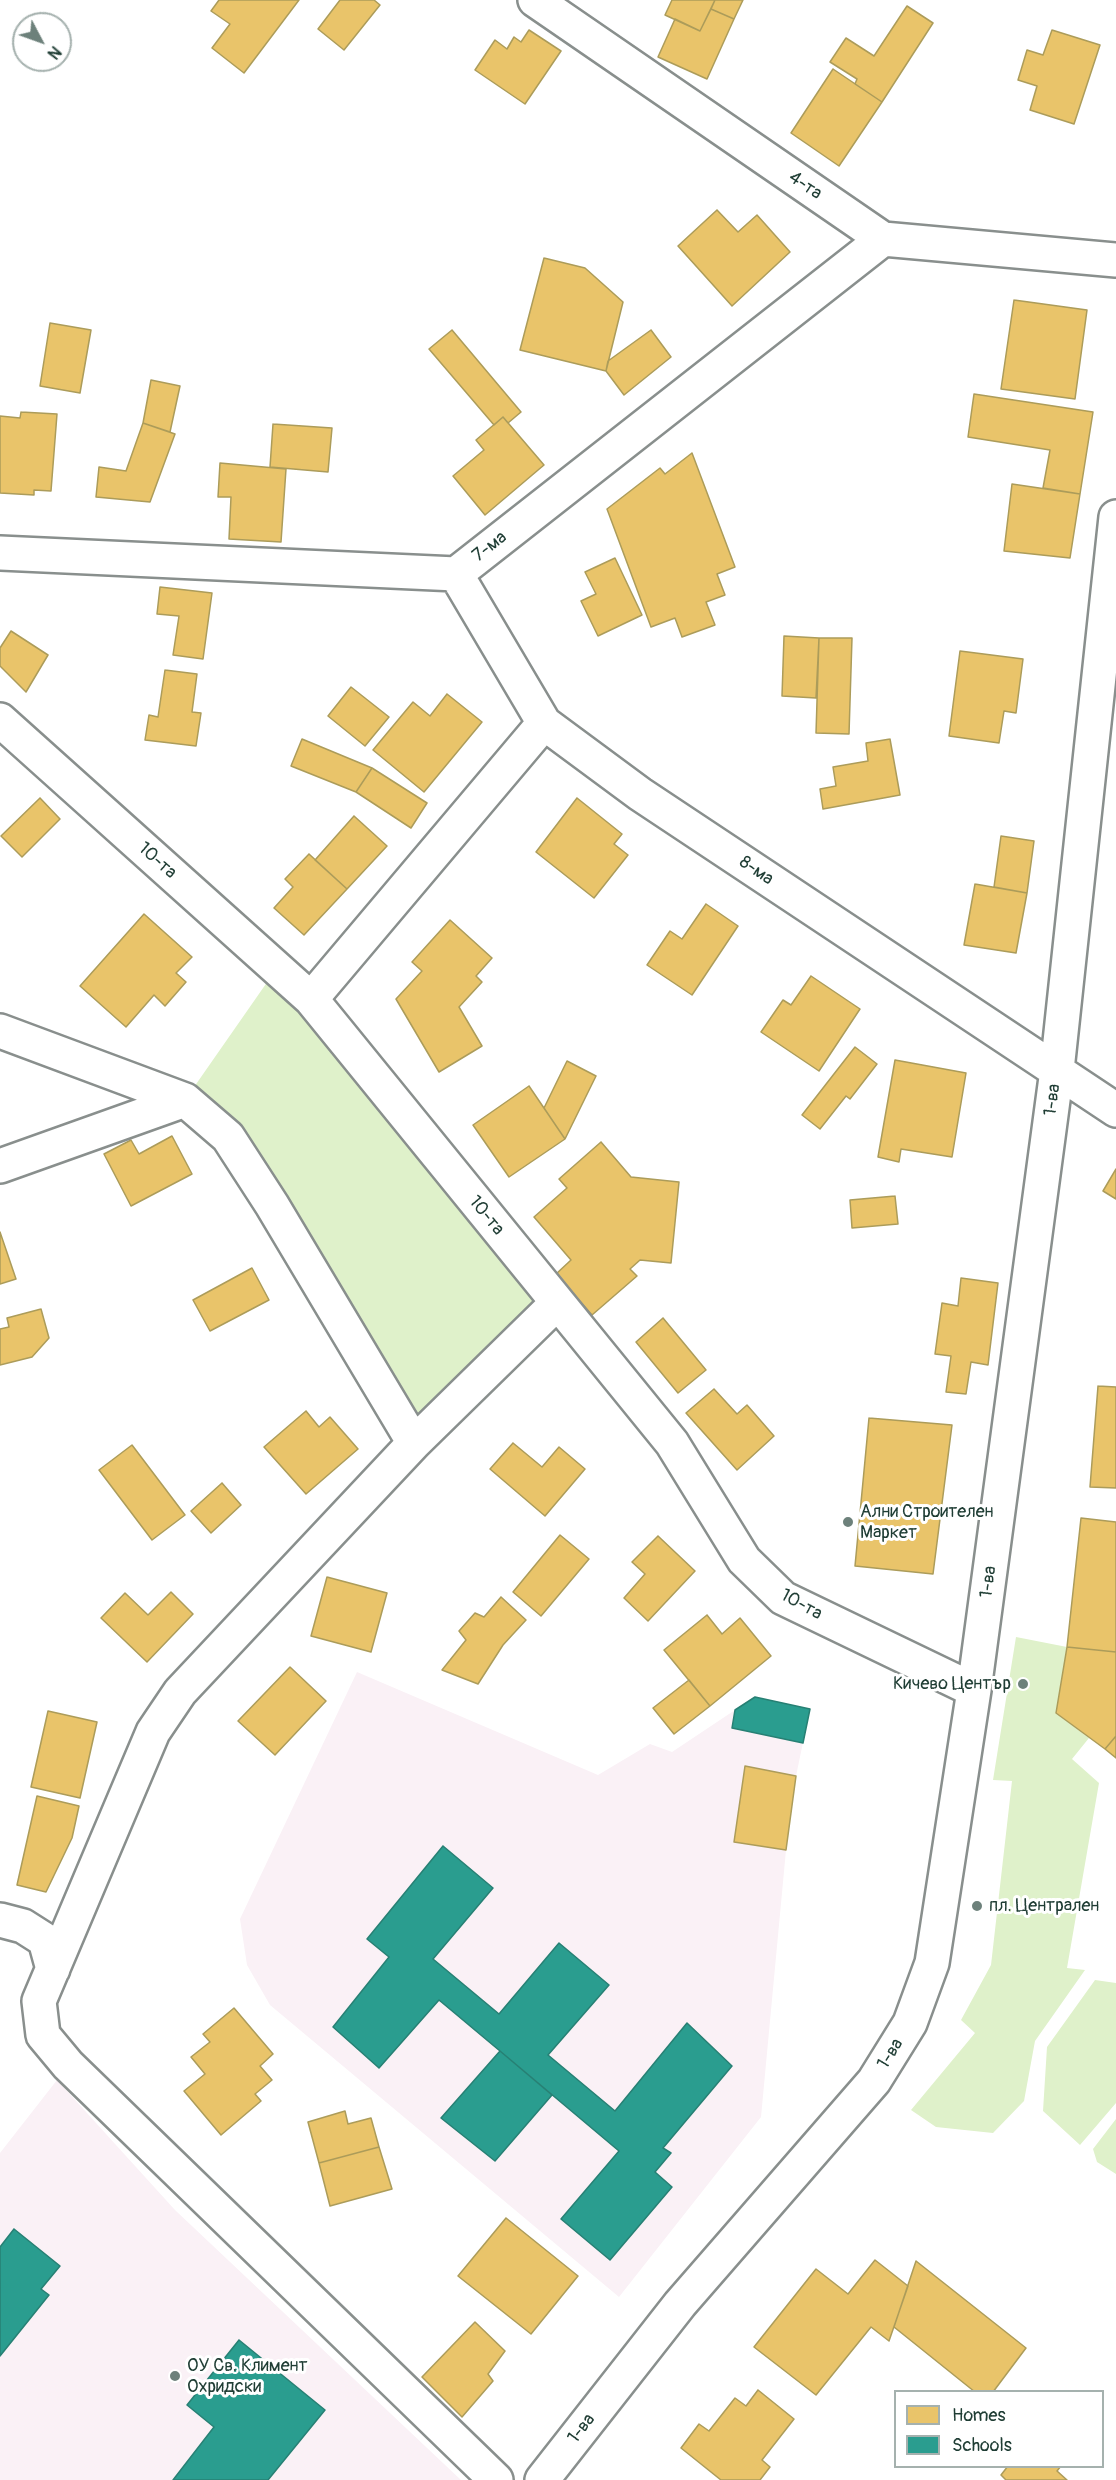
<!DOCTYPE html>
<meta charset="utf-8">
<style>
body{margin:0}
#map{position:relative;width:1116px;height:2480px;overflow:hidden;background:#fff;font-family:Pangolin,sans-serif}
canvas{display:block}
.legend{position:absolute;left:894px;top:2390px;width:210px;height:78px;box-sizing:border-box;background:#fff;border:2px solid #a5b1ae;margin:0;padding:8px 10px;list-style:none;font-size:18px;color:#1f3d34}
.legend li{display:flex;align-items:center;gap:12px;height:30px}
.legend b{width:30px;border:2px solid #a5b1ae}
.north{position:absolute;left:12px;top:12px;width:60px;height:60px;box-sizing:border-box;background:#fff;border:2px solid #a5b1ae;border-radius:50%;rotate:131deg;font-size:16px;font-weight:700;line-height:24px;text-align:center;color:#1f3d34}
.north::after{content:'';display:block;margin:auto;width:21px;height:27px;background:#6d817b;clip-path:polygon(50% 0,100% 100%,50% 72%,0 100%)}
</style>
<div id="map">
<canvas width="1116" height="2480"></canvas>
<ul class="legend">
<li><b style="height:16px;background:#e9c46a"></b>Homes</li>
<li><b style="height:16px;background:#2a9d8f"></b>Schools</li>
</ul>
<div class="north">N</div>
</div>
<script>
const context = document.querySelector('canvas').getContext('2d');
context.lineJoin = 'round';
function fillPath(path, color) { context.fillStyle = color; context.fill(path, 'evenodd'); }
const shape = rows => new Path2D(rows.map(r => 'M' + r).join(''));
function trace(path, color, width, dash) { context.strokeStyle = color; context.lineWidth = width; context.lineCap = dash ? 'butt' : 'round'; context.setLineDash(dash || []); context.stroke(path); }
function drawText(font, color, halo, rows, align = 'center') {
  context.font = font + ' Pangolin,sans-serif'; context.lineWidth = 6; context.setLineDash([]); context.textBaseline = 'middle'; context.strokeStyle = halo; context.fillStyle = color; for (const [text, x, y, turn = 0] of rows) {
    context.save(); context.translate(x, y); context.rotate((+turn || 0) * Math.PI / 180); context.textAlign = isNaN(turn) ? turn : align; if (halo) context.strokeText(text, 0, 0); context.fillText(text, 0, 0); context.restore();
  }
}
fillPath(shape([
 [357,1672,598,1775,650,1744,672,1752,735,1710,810,1709,796,1776,786,1850,761,2117,619,2297,270,2005,247,1965,240,1919],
 [57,2080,175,2210,461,2480,0,2480,0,2153]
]), '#faf1f6');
fillPath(shape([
 [277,968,557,1303,414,1443,185,1100],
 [1016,1637,1067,1647,1056,1713,1089,1738,1072,1759,1099,1783,1067,1968,1085,1970,1035,2041,1024,2101,993,2133,936,2127,911,2110,975,2033,961,2020,991,1965,1012,1781,993,1780],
 [1095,1980,1116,1983,1116,2103,1080,2145,1043,2111,1047,2047],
 [1116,2119,1116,2174,1097,2162,1093,2149]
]), '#dff1ca');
const homes = shape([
 [219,0,299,0,244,73,212,48,230,24,211,11,219,0],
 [340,0,374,0,380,5,344,50,318,29,340,0],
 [672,0,715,0,700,31,665,15,672,0],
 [715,0,743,0,734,19,711,9,715,0],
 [907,6,933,23,882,102,855,84,857,79,830,62,846,38,874,56,907,6],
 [711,9,734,19,707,79,658,57,675,19,700,31,711,9],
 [529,30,561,51,525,104,475,70,495,40,507,49,514,37,521,42,529,30],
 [1052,30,1100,45,1074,124,1030,110,1037,86,1018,80,1027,50,1043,55,1052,30],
 [833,69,882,102,839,166,791,133,833,69],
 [717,210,738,232,757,215,790,252,732,306,678,246,717,210],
 [544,258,585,268,623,302,606,371,520,350,544,258],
 [1014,300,1087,310,1075,399,1001,389,1014,300],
 [50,323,91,330,80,393,40,386,50,323],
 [452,330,521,412,508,423,503,417,494,425,429,349,452,330],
 [651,330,671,357,624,395,606,371,608,361,651,330],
 [151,380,180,386,170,432,143,423,151,380],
 [974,394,1093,412,1080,494,1043,488,1050,450,968,437,974,394],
 [21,412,57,414,51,491,34,490,34,495,0,493,0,416,20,418,21,412],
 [503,417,544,465,485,515,453,476,484,450,476,440,503,417],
 [143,423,175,434,150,502,96,497,99,467,126,471,143,423],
 [273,424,332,428,328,472,270,467,273,424],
 [692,453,735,567,717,574,725,595,706,602,715,625,682,637,675,618,651,627,607,509,660,468,665,474,692,453],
 [220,463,286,469,281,542,229,539,231,497,218,497,220,463],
 [1012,484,1080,494,1070,558,1004,551,1012,484],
 [615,558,642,615,598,636,581,601,596,594,585,572,615,558],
 [160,587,212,593,203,659,173,655,179,616,157,614,160,587],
 [11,631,48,655,26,692,0,666,0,648,11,631],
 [784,636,819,638,816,698,782,696,784,636],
 [819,638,852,638,849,734,816,733,819,638],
 [960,651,1023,659,1016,713,1004,711,999,743,949,736,960,651],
 [165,670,197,674,192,712,201,713,196,746,145,740,149,715,158,717,165,670],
 [351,687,389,717,365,746,328,716,351,687],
 [447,694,482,722,424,792,373,750,413,702,430,716,447,694],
 [302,739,372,768,356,792,291,766,302,739],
 [890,739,900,795,823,809,820,789,836,786,833,767,868,761,866,743,890,739],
 [372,768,427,803,411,828,356,792,372,768],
 [40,798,60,819,22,857,1,836,40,798],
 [577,798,622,834,614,844,628,855,594,898,536,852,577,798],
 [354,816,387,846,347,889,315,860,354,816],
 [1001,836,1034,841,1027,893,994,887,1001,836],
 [309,854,347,889,304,935,274,908,293,887,285,879,309,854],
 [975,884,1027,893,1016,953,964,945,975,884],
 [706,904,738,926,692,995,647,965,670,931,682,939,706,904],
 [144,914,192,957,176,973,186,982,165,1006,154,995,126,1027,80,986,144,914],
 [450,920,492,958,476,976,482,982,459,1007,482,1046,439,1072,396,999,422,971,412,962,450,920],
 [811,976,860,1009,819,1071,761,1032,783,1000,791,1005,811,976],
 [855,1047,877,1064,850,1099,846,1096,820,1129,802,1115,855,1047],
 [895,1060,966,1073,952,1157,901,1149,899,1162,878,1157,895,1060],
 [567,1061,596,1076,565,1139,544,1108,567,1061],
 [529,1086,565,1139,509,1177,473,1125,529,1086],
 [172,1136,192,1174,131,1206,104,1154,131,1140,139,1154,172,1136],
 [601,1142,631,1177,679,1182,671,1263,640,1260,630,1269,637,1276,592,1315,556,1274,571,1260,534,1217,567,1188,559,1179,601,1142],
 [1116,1169,1116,1199,1103,1191,1116,1169],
 [895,1196,898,1224,852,1228,850,1200,895,1196],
 [0,1232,16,1279,0,1284,0,1232],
 [252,1268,269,1300,210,1331,193,1300,252,1268],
 [961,1278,998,1283,988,1365,971,1362,966,1394,946,1392,951,1356,935,1354,942,1303,958,1306,961,1278],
 [41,1309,49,1338,32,1357,0,1365,0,1329,9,1327,7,1318,41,1309],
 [663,1318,706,1370,678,1393,636,1342,663,1318],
 [1098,1386,1116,1387,1116,1488,1090,1487,1098,1386],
 [714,1389,737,1414,747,1405,774,1436,737,1470,686,1413,714,1389],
 [306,1411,319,1427,330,1417,358,1449,306,1494,264,1447,306,1411],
 [869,1418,952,1425,933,1574,855,1566,869,1418],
 [513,1443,542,1467,559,1447,585,1469,545,1516,490,1469,513,1443],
 [132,1445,185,1515,152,1540,99,1470,132,1445],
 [222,1483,241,1505,211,1533,191,1511,222,1483],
 [1081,1518,1116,1522,1116,1652,1067,1647,1081,1518],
 [560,1535,589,1559,541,1616,513,1592,560,1535],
 [658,1536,695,1571,648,1621,624,1598,645,1574,632,1562,658,1536],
 [327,1577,387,1593,371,1652,311,1636,327,1577],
 [171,1592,193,1614,147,1662,101,1618,125,1593,148,1615,171,1592],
 [501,1597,526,1620,503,1645,478,1684,442,1670,466,1640,459,1631,475,1613,484,1617,501,1597],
 [707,1615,722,1634,740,1618,771,1656,710,1706,664,1650,707,1615],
 [1067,1647,1116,1652,1116,1736,1105,1749,1056,1713,1067,1647],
 [290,1667,326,1701,275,1755,238,1721,290,1667],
 [689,1680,710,1706,674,1734,653,1708,689,1680],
 [48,1711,97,1722,80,1798,31,1787,48,1711],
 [1116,1736,1116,1758,1105,1749,1116,1736],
 [745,1766,796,1776,786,1850,734,1842,745,1766],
 [37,1796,79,1806,72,1838,46,1892,17,1885,37,1796],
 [234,2008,273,2054,260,2066,272,2080,255,2094,261,2101,221,2135,184,2091,205,2074,191,2057,210,2042,203,2034,234,2008],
 [345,2111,348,2124,371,2118,379,2147,319,2163,308,2122,345,2111],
 [379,2147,392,2189,330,2206,319,2163,379,2147],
 [506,2218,578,2276,531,2334,458,2276,506,2218],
 [875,2260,908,2286,889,2341,871,2327,816,2395,754,2347,816,2269,848,2294,875,2260],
 [916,2261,1026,2348,993,2392,975,2392,894,2327,916,2261],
 [475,2322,505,2351,488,2374,493,2381,462,2417,422,2377,475,2322],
 [758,2390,794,2419,762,2460,770,2467,760,2480,721,2480,681,2448,699,2424,709,2431,735,2398,746,2406,758,2390],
 [1008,2466,1061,2466,1057,2471,1067,2480,1006,2480,1001,2475,1008,2466]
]);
fillPath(homes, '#e9c46a');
trace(homes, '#ac9c5a', 1.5);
const schools = shape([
 [755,1697,810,1709,803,1743,732,1728,735,1710,755,1697],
 [443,1846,493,1888,433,1959,499,2014,559,1943,609,1985,548,2055,615,2111,687,2023,732,2066,663,2148,671,2153,655,2172,672,2187,610,2260,561,2219,619,2151,500,2051,439,2000,379,2068,333,2027,389,1957,367,1939,443,1846],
 [500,2051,552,2095,495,2161,441,2118,500,2051],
 [14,2229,60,2266,41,2289,49,2295,0,2356,0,2247,14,2229],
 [239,2340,325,2410,268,2480,173,2480,214,2427,187,2405,239,2340]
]);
fillPath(schools, '#2a9d8f');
trace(schools, '#278074', 1.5);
const street = shape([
 [535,0,883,239,1116,260],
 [0,553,456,574,883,239],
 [456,574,544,723,640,794,1116,1110],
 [0,720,311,999,672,1443,744,1560,783,1598,974,1690],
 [311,999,544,723],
 [0,1031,185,1100,228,1137,272,1205,414,1443],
 [0,1166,185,1100],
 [0,1920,23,1926,45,1940,53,1969],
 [496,2480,68,2065,43,2035,39,2001,153,1732,180,1692,414,1443,557,1303],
 [542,2480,680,2304,874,2081,910,2023,932,1963,974,1690,1057,1070,1116,517]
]);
trace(street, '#898f8d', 38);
trace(street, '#fff', 33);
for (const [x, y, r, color] of [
 [848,1522,6,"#6d817b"],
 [1023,1684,6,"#6d817b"],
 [977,1906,6,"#6d817b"],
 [175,2376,6,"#6d817b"]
]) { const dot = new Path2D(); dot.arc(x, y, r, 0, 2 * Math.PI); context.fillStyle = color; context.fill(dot); trace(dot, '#fff', 2); }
drawText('18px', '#1f3d34', '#fff', [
 ["4-та",805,186,34],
 ["7-ма",490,547,-38],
 ["10-та",157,861,42],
 ["8-ма",756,871,34],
 ["1-ва",1053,1100,-82],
 ["10-та",486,1216,51],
 ["1-ва",989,1582,-82],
 ["10-та",801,1605,29],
 ["1-ва",891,2054,-58],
 ["1-ва",582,2429,-52]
]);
drawText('18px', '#1f3d34', '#fff', [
 ["Ални Строителен",860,1512],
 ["Маркет",860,1533],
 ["Кичево Център",1011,1684,"right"],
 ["пл. Централен",989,1906],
 ["ОУ Св. Климент",187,2366],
 ["Охридски",187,2387]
], 'left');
</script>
